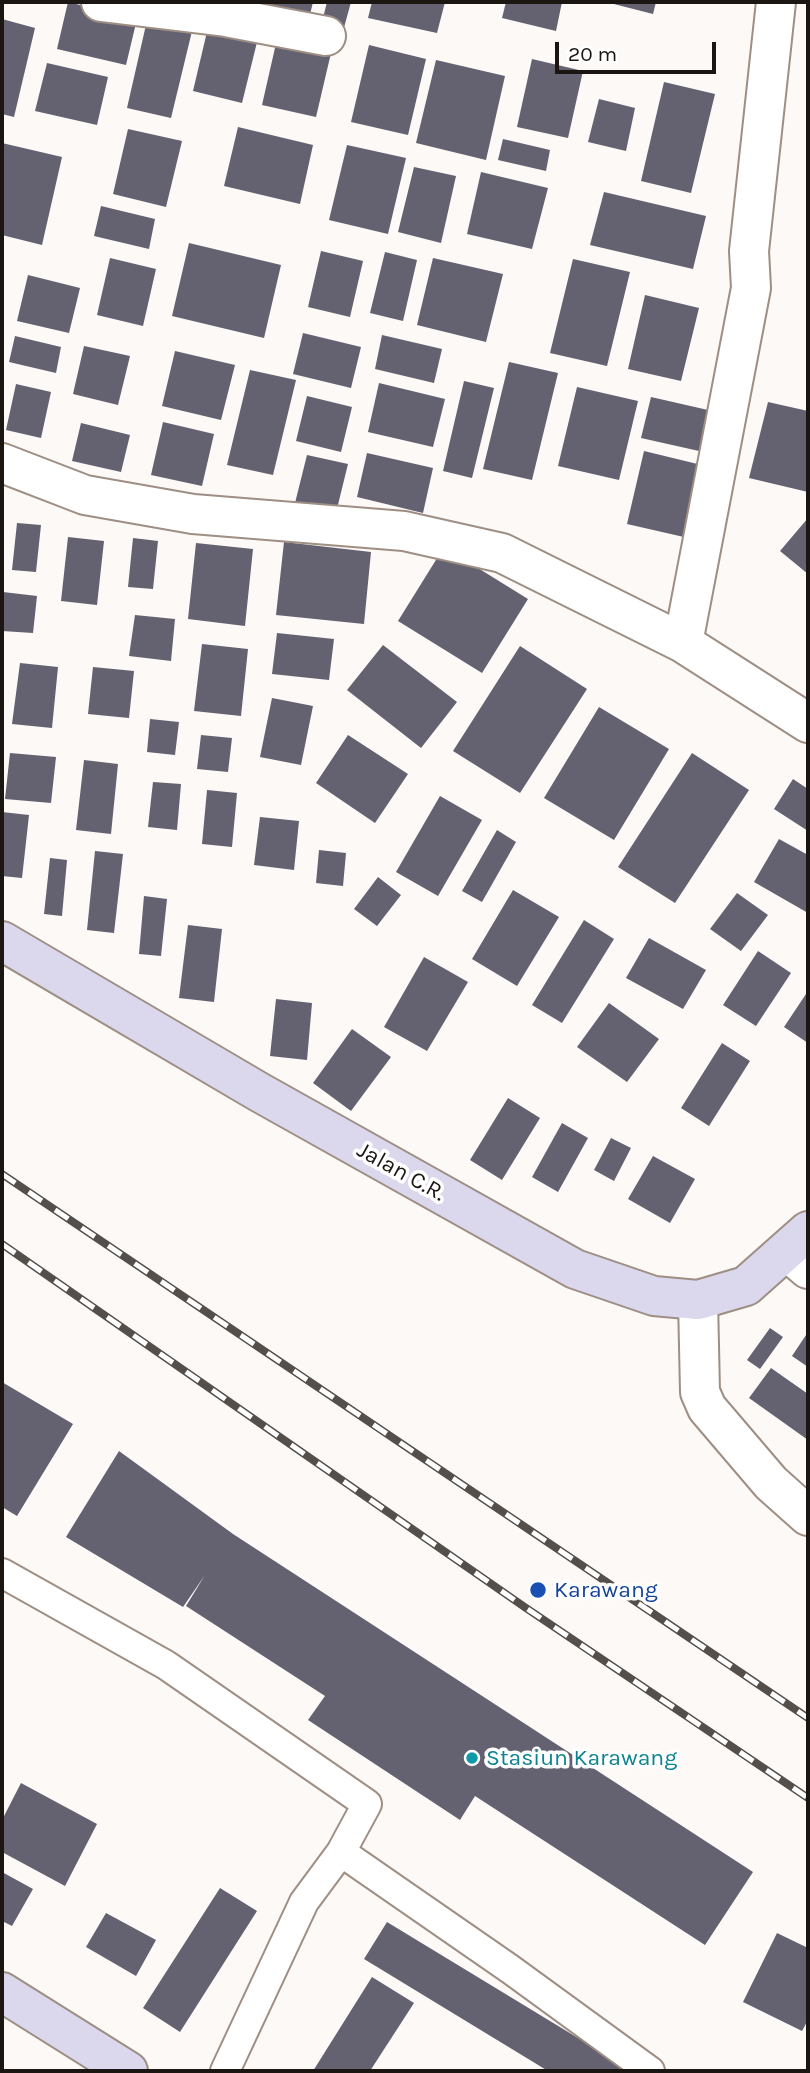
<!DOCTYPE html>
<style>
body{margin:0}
#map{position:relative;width:810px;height:2073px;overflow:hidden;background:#fcf9f6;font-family:Karla,sans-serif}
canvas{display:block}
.frame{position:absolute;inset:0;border:4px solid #1c1612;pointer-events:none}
.scale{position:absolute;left:555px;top:42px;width:161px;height:32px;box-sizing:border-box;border:4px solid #1c1612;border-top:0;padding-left:9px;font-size:21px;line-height:24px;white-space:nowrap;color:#1c1612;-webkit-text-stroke:5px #fff;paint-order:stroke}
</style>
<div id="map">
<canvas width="810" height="2073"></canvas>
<div class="frame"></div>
<div class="scale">20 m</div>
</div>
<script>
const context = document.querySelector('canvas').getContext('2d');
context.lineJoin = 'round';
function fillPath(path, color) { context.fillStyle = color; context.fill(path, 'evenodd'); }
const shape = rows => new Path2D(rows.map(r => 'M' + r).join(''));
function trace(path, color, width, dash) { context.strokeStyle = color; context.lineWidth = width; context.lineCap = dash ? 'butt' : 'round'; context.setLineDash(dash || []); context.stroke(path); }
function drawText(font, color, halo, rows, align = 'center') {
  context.font = font + ' Karla,sans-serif'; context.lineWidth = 7; context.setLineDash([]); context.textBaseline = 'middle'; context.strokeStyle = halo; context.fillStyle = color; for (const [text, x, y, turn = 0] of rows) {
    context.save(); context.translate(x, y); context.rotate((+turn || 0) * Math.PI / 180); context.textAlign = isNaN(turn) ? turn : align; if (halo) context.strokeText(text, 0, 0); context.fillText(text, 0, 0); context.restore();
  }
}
fillPath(shape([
 [68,2,137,19,126,65,57,49],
 [271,2,313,2,308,23,268,13],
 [327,2,351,2,342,35,320,30],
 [372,2,445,2,437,33,368,18],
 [506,2,562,2,556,31,502,18],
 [606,2,656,2,653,14],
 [148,16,193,27,171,118,127,108],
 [2,19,35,28,14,117,2,114],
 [210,19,260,30,242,103,193,91],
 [277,39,331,53,316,117,262,105],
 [369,45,426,59,408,135,351,122],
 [532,59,583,71,568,138,517,127],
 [436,60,505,76,486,160,416,143],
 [47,63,108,77,97,125,35,111],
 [664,82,715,94,691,193,641,181],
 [599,99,635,108,626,151,588,142],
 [238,127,313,145,300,204,224,186],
 [128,129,182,141,166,207,113,194],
 [503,139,550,150,546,171,498,160],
 [2,143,62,157,42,245,2,235],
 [347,145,406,158,388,234,329,220],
 [414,167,456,176,441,243,398,232],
 [481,172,548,188,532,249,467,234],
 [604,192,706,216,693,269,590,245],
 [101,206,155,219,149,249,94,236],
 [189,243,281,265,264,338,172,316],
 [321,251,363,261,350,317,308,307],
 [385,252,417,260,403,321,370,313],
 [110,258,156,269,143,326,97,315],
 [433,258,503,274,486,342,417,325],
 [573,259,630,272,607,366,550,353],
 [28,275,80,288,69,333,17,321],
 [645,295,699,308,681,381,628,369],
 [303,333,361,347,351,388,293,374],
 [382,335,442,349,434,383,375,369],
 [15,336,61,347,56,373,9,362],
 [84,346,130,356,118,405,73,394],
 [175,351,235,365,221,420,162,406],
 [509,362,558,373,532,480,483,469],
 [250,370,296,380,273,475,227,465],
 [464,381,494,388,472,478,443,471],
 [379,383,445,399,433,447,368,432],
 [16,384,51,392,41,438,6,430],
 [577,387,638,401,619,480,558,466],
 [307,396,352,407,341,452,296,441],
 [651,397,708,410,699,451,641,438],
 [768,402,808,411,808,492,749,478],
 [163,422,214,434,202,486,151,475],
 [81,423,130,435,121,472,72,461],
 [644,451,714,468,697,540,627,524],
 [367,453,433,468,423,513,357,497],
 [307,455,348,464,334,521,293,511],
 [808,518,808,574,780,551],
 [17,523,41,525,36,572,12,570],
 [68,537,104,541,97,605,61,601],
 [133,538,158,541,153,589,128,587],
 [284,542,371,552,364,624,276,615],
 [196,543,253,549,245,626,188,619],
 [444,547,528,599,482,673,398,621],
 [3,592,37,596,33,633,2,631],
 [135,615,175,619,171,661,129,656],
 [277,633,334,639,329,680,272,674],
 [202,644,248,649,241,716,194,711],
 [383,645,457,702,421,748,347,690],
 [520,646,587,689,520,793,453,751],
 [20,663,58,667,52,728,12,724],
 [93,667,134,671,129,718,88,714],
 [272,698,313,706,301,765,260,757],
 [599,707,669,749,614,840,544,798],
 [150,719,179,722,175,755,147,752],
 [201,735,232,738,228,772,197,769],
 [348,735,408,774,375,823,316,783],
 [10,753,56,757,51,803,5,799],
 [692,753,749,790,675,903,618,867],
 [84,760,118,764,111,834,76,830],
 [793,779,808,789,808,831,774,809],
 [153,782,181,784,177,830,148,827],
 [207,790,237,793,232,847,202,844],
 [440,796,482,820,438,896,396,872],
 [2,812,29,815,22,878,2,876],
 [260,817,299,821,294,870,254,865],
 [497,830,516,842,482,902,462,891],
 [779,839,808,855,808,913,754,882],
 [319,850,346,853,343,886,316,883],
 [95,851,123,854,114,933,87,930],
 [50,858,67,860,62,916,44,914],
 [378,877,401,895,377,926,354,909],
 [513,890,559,917,517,986,472,959],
 [737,893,768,915,741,951,710,929],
 [144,896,167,899,161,956,139,954],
 [584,920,614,939,562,1023,532,1005],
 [188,925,222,929,214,1002,179,998],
 [649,938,706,970,683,1009,626,978],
 [758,951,791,973,756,1026,723,1005],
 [424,957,468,982,427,1051,384,1027],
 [808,991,808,1043,784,1027],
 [276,999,312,1003,307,1060,270,1056],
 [609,1003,659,1039,627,1082,577,1047],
 [352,1029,391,1057,351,1111,313,1083],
 [722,1043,750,1061,709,1126,681,1108],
 [508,1098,540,1118,502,1180,470,1160],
 [562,1123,588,1138,558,1192,532,1177],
 [611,1138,631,1148,614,1181,594,1170],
 [653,1156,695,1179,670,1223,628,1199],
 [770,1328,783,1337,760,1369,747,1360],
 [808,1332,808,1367,792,1356],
 [771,1368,808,1394,808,1440,749,1398],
 [2,1382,73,1424,17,1516,2,1507],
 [119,1451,233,1534,753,1872,705,1945,475,1796,460,1820,308,1720,325,1696,186,1606,205,1575,183,1607,66,1537],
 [21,1783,97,1824,65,1886,2,1852,2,1820],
 [2,1872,33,1889,12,1926,2,1921],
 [220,1888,257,1911,180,2032,143,2008],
 [106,1913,156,1940,136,1976,86,1947],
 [387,1922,629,2069,627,2071,548,2071,364,1959],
 [777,1933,808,1948,808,2020,802,2031,743,2002],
 [372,1977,414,2003,370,2071,313,2071]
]), '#646171');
const lane = shape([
 [2,1573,166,1665,367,1804,341,1852,304,1902,225,2071],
 [341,1852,510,1969,650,2071]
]);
const street = shape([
 [101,2,226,17,326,36],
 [2,463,85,495,193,514,404,531,502,553,683,643,808,723],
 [683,643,751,288,749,251,776,2],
 [787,1251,808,1269],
 [698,1300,700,1392,707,1408,771,1483,808,1516]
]);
const secondary = shape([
 [2,941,259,1092,575,1269,654,1296,698,1300,746,1286,808,1231],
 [2,1992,128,2071]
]);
trace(lane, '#9e8e83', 32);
trace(street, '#9e8e83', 42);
trace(secondary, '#9e8e83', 42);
trace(lane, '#fff', 28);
trace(street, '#fff', 38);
trace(secondary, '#dbd8ee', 38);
const rail = shape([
 [2,1174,808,1718],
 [2,1244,526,1608,808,1798]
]);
trace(rail, '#544f4b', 8);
trace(rail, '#fff', 5, [16]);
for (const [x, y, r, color] of [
 [538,1590,9,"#1a4fb4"],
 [472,1758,7,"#0f9aa8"]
]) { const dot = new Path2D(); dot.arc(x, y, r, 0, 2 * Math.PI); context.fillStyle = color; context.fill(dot); trace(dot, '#fff', 2.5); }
drawText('23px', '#1c1612', '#fff', [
 ["Jalan C.R.",401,1172,29]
]);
drawText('23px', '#164399', '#fff', [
 ["Karawang",554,1590]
], 'left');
drawText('23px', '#0d838f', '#fff', [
 ["Stasiun Karawang",486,1758]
], 'left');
</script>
